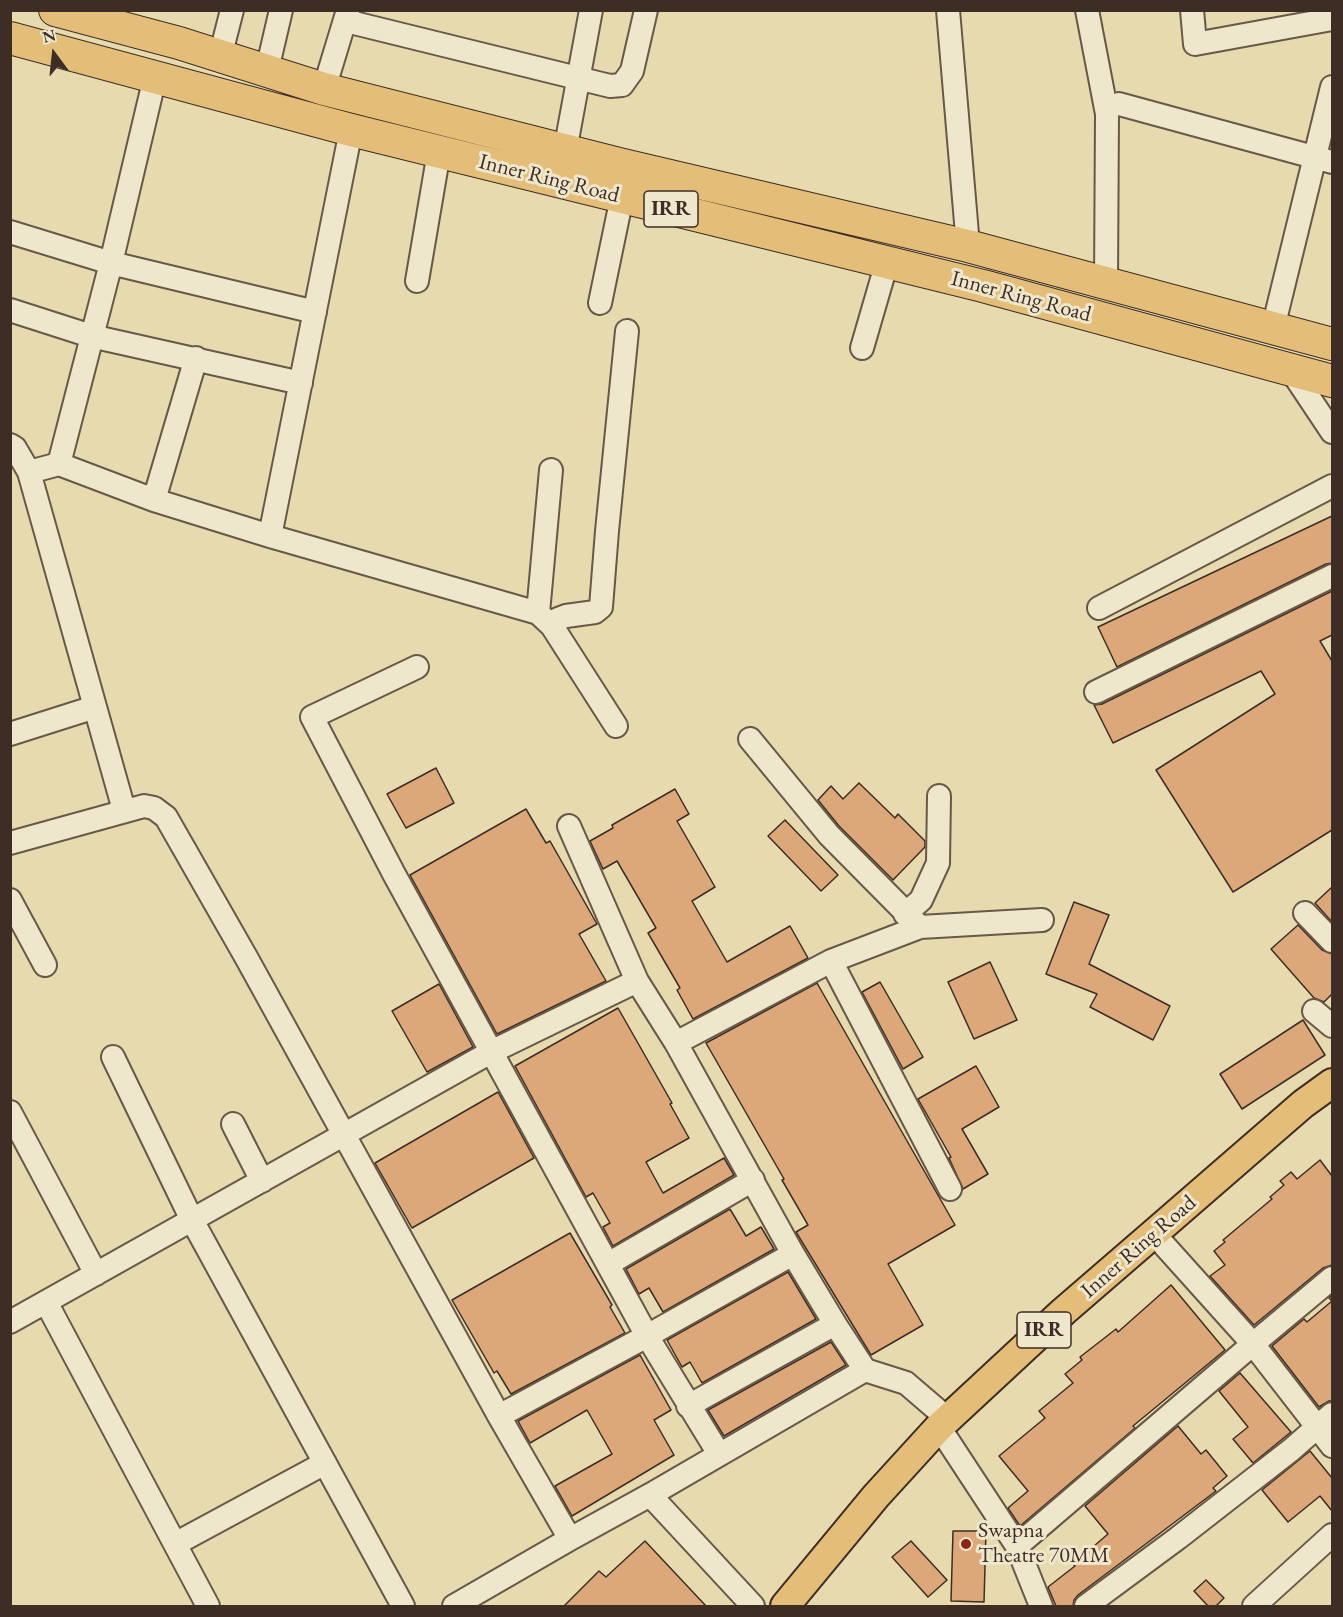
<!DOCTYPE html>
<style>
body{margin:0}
#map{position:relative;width:1343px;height:1617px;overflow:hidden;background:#e7daaf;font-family:"EB Garamond",serif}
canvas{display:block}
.frame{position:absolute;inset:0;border:12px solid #3d2d25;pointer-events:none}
.north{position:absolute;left:24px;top:24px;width:60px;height:60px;-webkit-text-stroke:4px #efe7cb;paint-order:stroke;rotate:345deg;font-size:16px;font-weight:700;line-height:24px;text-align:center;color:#3d2d25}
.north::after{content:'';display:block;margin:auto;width:21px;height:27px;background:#3d2d25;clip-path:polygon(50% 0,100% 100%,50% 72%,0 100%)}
</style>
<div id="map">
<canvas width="1343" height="1617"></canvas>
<div class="frame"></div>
<div class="north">N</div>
</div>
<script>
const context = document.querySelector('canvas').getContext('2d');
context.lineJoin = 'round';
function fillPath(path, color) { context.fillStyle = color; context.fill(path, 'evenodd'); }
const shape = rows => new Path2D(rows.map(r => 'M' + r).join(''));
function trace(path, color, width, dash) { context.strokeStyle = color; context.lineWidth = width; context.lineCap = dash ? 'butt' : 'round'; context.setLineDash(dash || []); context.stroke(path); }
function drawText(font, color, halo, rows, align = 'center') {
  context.font = font + ' "EB Garamond",serif'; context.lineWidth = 6; context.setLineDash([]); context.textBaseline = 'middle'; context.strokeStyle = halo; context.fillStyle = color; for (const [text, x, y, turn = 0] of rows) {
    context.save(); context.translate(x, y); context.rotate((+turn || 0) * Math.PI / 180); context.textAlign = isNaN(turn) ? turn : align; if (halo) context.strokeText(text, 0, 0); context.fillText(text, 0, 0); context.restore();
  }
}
const building = shape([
 [1332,516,1332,563,1326,564,1117,667,1098,627,1332,516],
 [1332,591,1332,635,1320,641,1332,661,1332,830,1233,892,1156,770,1275,694,1261,671,1113,743,1094,705,1102,704,1332,591],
 [436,768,454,803,406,828,387,794,436,768],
 [859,783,895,818,898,814,925,841,925,847,893,880,839,826,818,800,831,786,843,799,859,783],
 [675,789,689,814,677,821,715,887,692,901,727,962,790,926,808,958,693,1019,677,990,680,988,648,933,656,928,617,861,603,869,590,841,613,828,612,825,675,789],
 [526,809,546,843,550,841,597,924,579,934,606,981,497,1034,410,875,526,809],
 [785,820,838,875,821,891,768,836,785,820],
 [1332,887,1332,922,1315,903,1332,887],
 [1074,902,1109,915,1089,964,1170,1006,1153,1040,1090,1007,1097,994,1046,974,1074,902],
 [1298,925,1322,950,1332,954,1332,994,1324,1002,1314,998,1271,949,1298,925],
 [990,962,1017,1020,974,1039,948,982,990,962],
 [880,982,923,1057,903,1069,862,992,880,982],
 [817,983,955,1225,888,1264,923,1325,871,1355,796,1232,808,1225,782,1180,784,1179,706,1043,817,983],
 [439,984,473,1047,427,1072,392,1011,439,984],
 [618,1008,672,1103,670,1104,689,1138,646,1162,663,1193,724,1158,734,1175,613,1246,603,1227,610,1223,593,1193,586,1197,515,1066,618,1008],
 [1303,1020,1325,1055,1242,1109,1220,1074,1303,1020],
 [976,1066,999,1107,962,1129,988,1174,963,1189,949,1158,951,1157,918,1099,976,1066],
 [498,1092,534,1158,412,1228,375,1163,498,1092],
 [1320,1160,1332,1176,1332,1265,1323,1268,1254,1325,1210,1276,1225,1265,1214,1251,1225,1242,1223,1240,1272,1199,1270,1197,1284,1185,1280,1181,1291,1172,1297,1179,1320,1160],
 [730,1209,746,1236,761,1227,774,1249,663,1312,649,1288,639,1294,626,1269,730,1209],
 [570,1233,612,1305,610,1307,625,1333,511,1394,497,1371,494,1373,452,1300,570,1233],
 [788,1272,816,1319,702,1383,690,1362,682,1367,667,1340,788,1272],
 [1171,1285,1225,1350,1133,1426,1135,1428,1020,1526,1008,1508,1028,1491,999,1456,1045,1418,1039,1411,1073,1383,1065,1374,1082,1360,1080,1357,1116,1329,1118,1332,1171,1285],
 [1332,1295,1332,1401,1329,1401,1319,1407,1272,1346,1304,1319,1307,1322,1332,1301,1329,1298,1332,1295],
 [831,1342,846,1365,724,1436,708,1410,831,1342],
 [640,1355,671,1410,654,1420,674,1455,572,1516,555,1486,612,1454,587,1410,530,1443,518,1421,640,1355],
 [1240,1373,1291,1432,1253,1463,1233,1439,1248,1427,1219,1391,1240,1373],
 [1178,1426,1201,1454,1206,1450,1227,1476,1213,1488,1216,1491,1078,1595,1074,1600,1073,1606,1056,1606,1048,1587,1075,1566,1073,1564,1108,1534,1085,1506,1178,1426],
 [1310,1451,1332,1478,1332,1511,1320,1496,1288,1522,1262,1490,1310,1451],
 [953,1531,986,1531,984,1602,951,1601,953,1531],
 [645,1541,706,1606,564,1606,599,1571,606,1577,645,1541],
 [911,1541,947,1580,928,1597,892,1557,911,1541],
 [1206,1580,1224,1598,1216,1606,1208,1606,1194,1591,1206,1580]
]);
fillPath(building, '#dca87a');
trace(building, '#3d2d25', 1.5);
const minor = shape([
 [948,10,968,246],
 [1087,10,1107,114,1106,283],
 [1192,10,1195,44,1332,19],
 [346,21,610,86,622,85,632,71,646,10],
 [220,57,232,10],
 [267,70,281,10],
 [324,89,348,10],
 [1119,104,1332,162],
 [565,151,591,10],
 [10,232,111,263,315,312],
 [417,281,439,152],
 [600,303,622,197],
 [10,310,91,336,301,383],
 [1273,328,1332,87],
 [862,348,887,262],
 [1290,369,1332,432],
 [10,445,15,448,29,472,124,810],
 [59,464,111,263,155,77],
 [29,472,59,464,154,500,270,536,538,613,552,626,616,726],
 [154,500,196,358],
 [270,536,351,130],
 [1099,608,1332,486],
 [538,613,551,470],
 [552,626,558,619,566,616,595,612,601,607,607,531,627,331],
 [417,667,312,717,394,874,647,1336,719,1454],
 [1096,692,1332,576],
 [10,734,95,707],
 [750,739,829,835,920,927],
 [569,826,637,981,676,1043,793,1254,835,1324,865,1370,906,1383,948,1419],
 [10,843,144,806,154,808,166,817,246,957,499,1416,570,1539],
 [10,900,45,965],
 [1305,913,1332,941],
 [905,914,921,900,938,863,939,796],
 [831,961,950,1189],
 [1314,1011,1332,1026],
 [676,1043,831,961,920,927,1042,920],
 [113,1057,192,1220,403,1606],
 [10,1112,96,1274],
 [233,1124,262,1181],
 [1164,1245,1253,1344,1332,1446],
 [608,1264,753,1180],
 [46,1302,208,1606],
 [10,1322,491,1052,637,981],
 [688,1406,835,1324],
 [499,1416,647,1336,793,1254],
 [939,1427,1017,1546,1041,1606],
 [650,1495,753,1606],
 [175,1544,325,1463],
 [1017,1546,1253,1344,1332,1278],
 [454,1606,570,1539,650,1495,865,1370],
 [1086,1606,1178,1538,1291,1450,1332,1414],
 [1254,1606,1332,1535]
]);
const major = shape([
 [785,1606,876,1496,939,1427,1064,1311,1152,1235,1303,1104,1332,1083]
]);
const highway = shape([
 [55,10,179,43,324,89,619,164,968,246,1332,344],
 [10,38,351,130,983,286,1332,381]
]);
trace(minor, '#685848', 26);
trace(major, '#3d2d25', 32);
trace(highway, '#3d2d25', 34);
trace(minor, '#efe7cb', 22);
trace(major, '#e4bd78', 28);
trace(highway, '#e4bd78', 32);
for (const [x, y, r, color] of [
 [966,1544,6,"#8f2418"]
]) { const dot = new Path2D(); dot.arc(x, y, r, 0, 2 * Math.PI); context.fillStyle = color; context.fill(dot); trace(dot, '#efe7cb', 2); }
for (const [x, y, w] of [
 [671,209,54],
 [1044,1330,54]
]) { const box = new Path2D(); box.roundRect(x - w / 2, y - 18, w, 36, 4.5); context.fillStyle = '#efe7cb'; context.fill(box); trace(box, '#3d2d25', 1.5); }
drawText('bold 21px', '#3d2d25', null, [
 ["IRR",671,209],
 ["IRR",1044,1330]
]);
drawText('22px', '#3d2d25', '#efe7cb', [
 ["Inner Ring Road",549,179,14],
 ["Inner Ring Road",1021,297,15],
 ["Inner Ring Road",1139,1247,-41]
]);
drawText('22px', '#3d2d25', '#efe7cb', [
 ["Swapna",978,1531],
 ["Theatre 70MM",978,1556]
], 'left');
</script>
